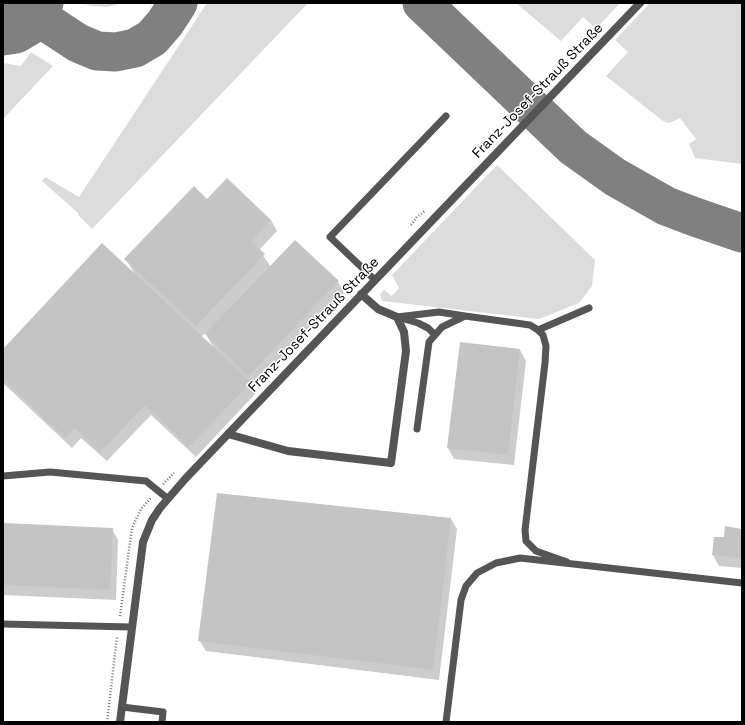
<!DOCTYPE html>
<meta charset="utf-8">
<style>
body{margin:0}
#map{position:relative;width:745px;height:725px;overflow:hidden;background:#fff;font-family:"Space Grotesk",sans-serif}
canvas{display:block}
.frame{position:absolute;inset:0;border:4px solid #000;pointer-events:none}
</style>
<div id="map">
<canvas width="745" height="725"></canvas>
<div class="frame"></div>
</div>
<script>
const context = document.querySelector('canvas').getContext('2d');
context.lineJoin = 'round';
function fillPath(path, color) { context.fillStyle = color; context.fill(path, 'evenodd'); }
const shape = rows => new Path2D(rows.map(r => 'M' + r).join(''));
function trace(path, color, width, dash) { context.strokeStyle = color; context.lineWidth = width; context.lineCap = dash ? 'butt' : 'round'; context.setLineDash(dash || []); context.stroke(path); }
function drawText(font, color, halo, rows, align = 'center') {
  context.font = font + ' "Space Grotesk",sans-serif'; context.lineWidth = 3; context.setLineDash([]); context.textBaseline = 'middle'; context.strokeStyle = halo; context.fillStyle = color; for (const [text, x, y, turn = 0] of rows) {
    context.save(); context.translate(x, y); context.rotate((+turn || 0) * Math.PI / 180); context.textAlign = isNaN(turn) ? turn : align; if (halo) context.strokeText(text, 0, 0); context.fillText(text, 0, 0); context.restore();
  }
}
fillPath(shape([
 [79,3,123,3,107,7,92,6],
 [207,3,308,3,92,229,78,215,78,213,42,181,45,177,79,197],
 [516,3,620,3,596,29,583,17,561,41],
 [650,3,742,3,742,164,695,158,689,144,696,139,680,118,669,123,663,121,606,76,628,52,615,40],
 [31,52,53,66,3,119,3,63,21,66],
 [497,165,595,260,592,286,579,303,539,319,382,301,380,294,384,290,392,296,399,288,392,275]
]), '#dcdcdc');
fillPath(shape([
 [207,200,271,220,277,231,259,250,271,267,295,241,338,282,344,293,255,386,250,382,256,393,196,457,151,415,107,461,81,438,72,448,3,383,3,351,134,273,126,259],
 [205,333,214,348,201,337],
 [520,350,526,361,514,465,454,459,448,448],
 [451,519,457,529,439,680,206,651,199,640],
 [3,524,112,529,118,540,116,600,3,595],
 [742,530,742,568,719,566,713,555,725,538]
]), '#0003');
trace(shape([
 [17,3,78,43,97,51,116,52,135,48,152,38,165,23,178,3],
 [422,3,573,147,615,177,666,206,695,217,742,233],
 [3,36,16,34,28,27,37,17,44,3]
]), '#808080', 39);
fillPath(shape([
 [227,178,271,220,251,241,265,254,196,326,124,259,194,186,207,199],
 [295,240,339,281,248,376,205,334],
 [102,243,251,382,189,447,145,405,100,452,75,428,65,438,3,379,3,349],
 [460,342,520,349,508,455,447,448],
 [217,493,451,518,433,670,198,641],
 [3,523,113,528,110,590,3,585],
 [725,526,742,529,742,558,712,555,714,537,724,537]
]), '#c4c4c4');
trace(shape([
 [411,225,417,217,425,211],
 [163,484,174,473],
 [120,616,132,528,141,509,151,498],
 [107,722,117,637]
]), '#777', 2.5, [1, 2]);
trace(shape([
 [375,280,330,237,446,116],
 [397,317,439,312,465,316],
 [401,318,418,323,428,328,434,334],
 [538,330,589,308],
 [417,429,429,342,442,327,465,316,530,325,538,330,543,335,546,346,545,363,525,530,526,541,536,551,567,562],
 [3,476,50,472,146,481,167,498],
 [3,624,131,627],
 [122,707,163,712,162,722],
 [446,722,461,600,466,586,477,573,496,563,520,558,742,583]
]), '#555', 7);
trace(shape([
 [228,434,288,451,391,463,406,351,404,332,397,317,378,309,361,294],
 [120,722,143,542,152,520,160,508,186,478,640,3]
]), '#555', 8);
drawText('14px', '#000', '#fff', [
 ["Franz-Josef-Strauß Straße",538,91,-46],
 ["Franz-Josef-Strauß Straße",314,325,-46]
]);
</script>
